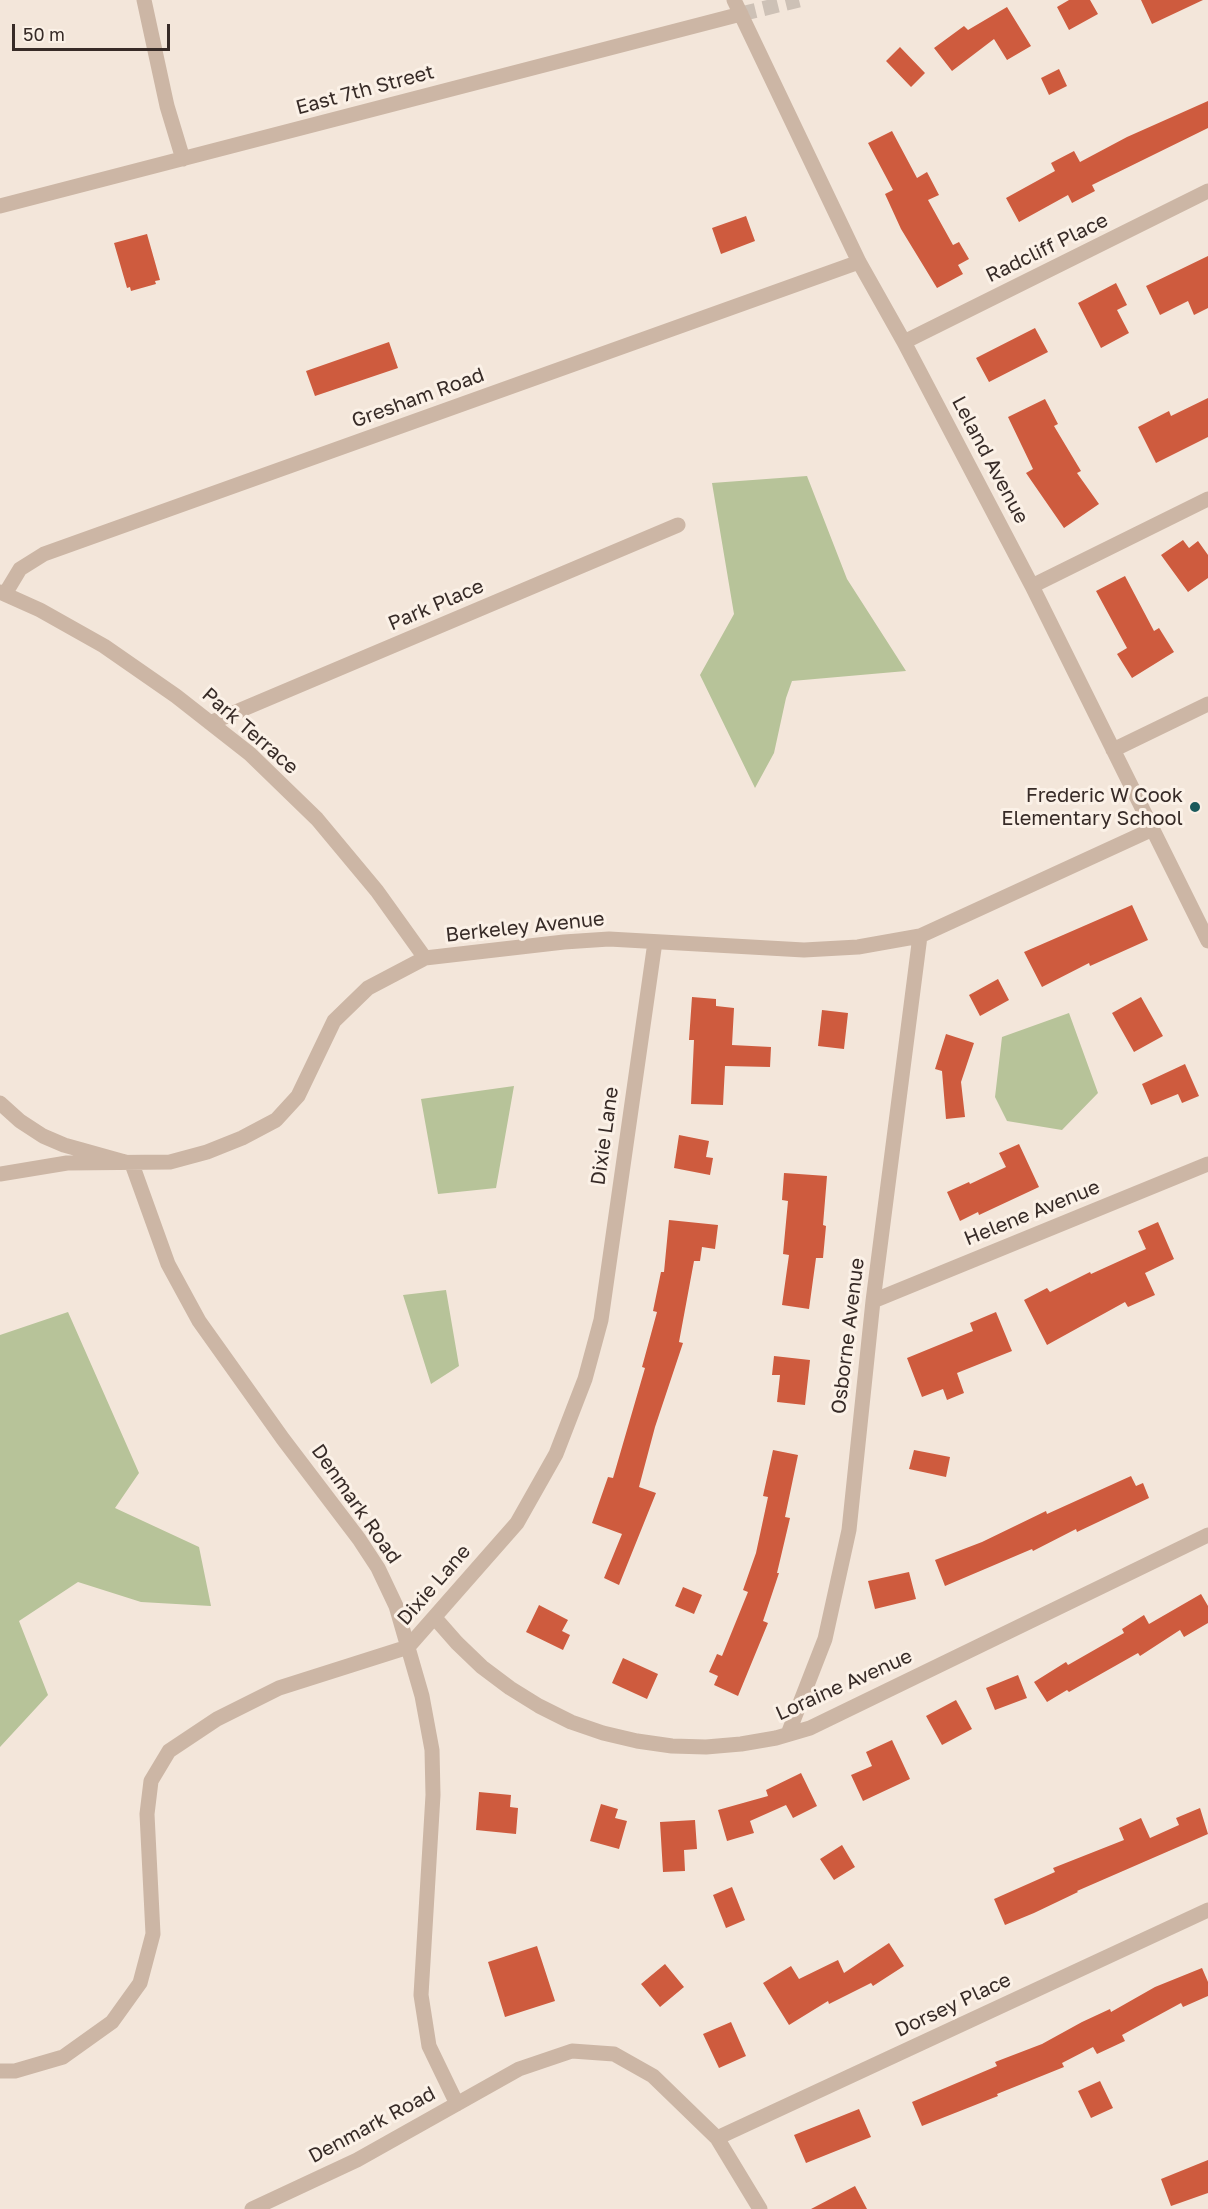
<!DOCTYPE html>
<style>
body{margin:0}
#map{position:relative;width:1208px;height:2209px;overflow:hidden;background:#f3e6da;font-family:"Golos Text",sans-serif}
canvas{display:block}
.scale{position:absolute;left:12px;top:24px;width:158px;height:27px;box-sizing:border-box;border:3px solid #372b27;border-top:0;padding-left:8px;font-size:18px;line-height:21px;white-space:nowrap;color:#372b27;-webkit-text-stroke:4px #fbf1e7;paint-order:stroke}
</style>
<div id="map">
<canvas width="1208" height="2209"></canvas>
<div class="scale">50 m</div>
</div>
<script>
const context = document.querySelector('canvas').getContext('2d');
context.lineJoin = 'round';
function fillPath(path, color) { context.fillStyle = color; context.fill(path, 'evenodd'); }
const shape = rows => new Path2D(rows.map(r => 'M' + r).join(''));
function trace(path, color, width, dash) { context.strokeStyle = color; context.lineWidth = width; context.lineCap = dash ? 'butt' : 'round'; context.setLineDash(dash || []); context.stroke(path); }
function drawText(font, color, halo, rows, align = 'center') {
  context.font = font + ' "Golos Text",sans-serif'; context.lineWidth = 6; context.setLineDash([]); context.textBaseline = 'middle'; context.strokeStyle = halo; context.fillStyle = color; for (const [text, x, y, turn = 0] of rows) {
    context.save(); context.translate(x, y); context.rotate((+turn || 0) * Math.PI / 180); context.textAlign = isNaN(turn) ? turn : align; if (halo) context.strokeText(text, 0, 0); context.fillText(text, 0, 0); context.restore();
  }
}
fillPath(shape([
 [807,476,847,579,906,671,792,681,786,698,774,753,755,788,700,675,734,614,712,483],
 [1069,1013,1098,1093,1062,1130,1007,1121,995,1097,1002,1037],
 [514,1086,496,1188,438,1194,421,1099],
 [446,1290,459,1366,431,1384,403,1295],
 [68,1312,139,1473,115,1508,199,1547,211,1606,141,1602,78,1582,19,1621,48,1695,0,1747,0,1335]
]), '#b7c399');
fillPath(shape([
 [1069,0,1090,0,1098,14,1069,30,1057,7],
 [1141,0,1203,0,1152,24],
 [1007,7,1031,46,1007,60,994,39,952,71,934,48,964,26,968,30],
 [900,47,925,73,911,87,886,61],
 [1059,69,1067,86,1049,95,1041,78],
 [1208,101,1208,128,1092,185,1095,191,1072,203,1068,195,1019,222,1006,198,1055,171,1051,163,1074,151,1080,162,1127,137],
 [892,131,917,178,927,172,939,195,928,200,953,245,959,242,969,259,958,265,963,274,937,288,901,229,885,194,893,190,868,143],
 [746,216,755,241,721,254,712,228],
 [147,234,160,280,155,281,156,284,131,291,130,287,127,288,114,243],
 [1208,256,1208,308,1194,315,1188,301,1160,315,1146,286],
 [1116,283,1127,305,1117,310,1129,333,1101,348,1078,303],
 [1035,328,1048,352,989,382,976,358],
 [389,342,398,368,315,396,306,371],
 [1208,398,1208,437,1156,463,1138,427,1169,411,1171,416],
 [1045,399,1058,424,1054,426,1081,471,1077,473,1099,504,1064,528,1026,473,1033,469,1008,417],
 [1183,540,1189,548,1198,541,1208,555,1208,578,1188,592,1161,555],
 [1125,576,1154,631,1159,628,1174,652,1132,678,1117,654,1127,648,1096,591],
 [1132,905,1148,940,1090,966,1089,963,1042,987,1024,952],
 [998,979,1009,1000,980,1016,969,995],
 [692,997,716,999,716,1006,734,1008,732,1045,771,1047,770,1067,725,1066,723,1105,691,1104,694,1040,689,1040],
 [1141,997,1163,1036,1134,1052,1112,1013],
 [822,1010,848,1013,844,1049,818,1046],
 [946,1034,974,1043,961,1082,965,1117,946,1119,942,1071,935,1069],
 [1185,1064,1199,1096,1182,1103,1178,1094,1151,1105,1142,1084],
 [679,1135,709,1141,706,1157,713,1158,710,1175,674,1168],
 [1019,1144,1039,1187,979,1215,978,1212,960,1221,947,1192,969,1182,970,1184,1006,1167,999,1153],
 [784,1173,827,1176,823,1225,826,1226,823,1258,816,1258,809,1309,782,1305,789,1255,783,1254,788,1201,782,1200],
 [669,1220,718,1225,715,1249,702,1247,700,1261,694,1261,679,1342,683,1343,655,1427,639,1487,656,1493,619,1585,604,1578,622,1534,592,1523,608,1477,613,1478,645,1368,642,1367,657,1312,653,1311,661,1272,664,1272],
 [1158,1222,1174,1259,1145,1273,1155,1295,1128,1307,1125,1302,1047,1345,1024,1300,1047,1288,1050,1292,1090,1272,1091,1274,1146,1249,1138,1231],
 [996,1312,1012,1351,957,1373,964,1393,947,1400,943,1389,922,1397,907,1358,973,1331,970,1323],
 [774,1356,810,1360,805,1405,777,1402,780,1375,772,1375],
 [773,1450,798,1455,785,1517,790,1518,777,1573,779,1573,763,1621,768,1623,738,1696,714,1685,718,1676,709,1672,717,1654,722,1656,748,1592,743,1590,756,1553,768,1497,763,1496],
 [914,1450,950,1457,946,1477,909,1469],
 [1131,1476,1136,1486,1143,1483,1149,1498,1077,1532,1076,1529,1033,1551,1032,1549,945,1586,935,1560,982,1542,1046,1511,1047,1514],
 [909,1572,916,1599,875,1609,868,1581],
 [683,1587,702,1595,694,1614,675,1606],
 [1201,1594,1208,1606,1208,1623,1184,1637,1180,1630,1140,1656,1138,1653,1069,1692,1067,1690,1047,1702,1034,1682,1066,1662,1068,1665,1124,1633,1122,1629,1144,1615,1149,1624],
 [539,1605,568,1620,562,1631,570,1635,563,1650,526,1632],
 [623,1658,658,1674,647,1699,612,1683],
 [1018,1675,1027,1698,995,1710,986,1688],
 [956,1700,972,1729,942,1745,926,1716],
 [892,1740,910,1779,863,1801,851,1775,872,1766,866,1752],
 [801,1773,817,1806,793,1818,786,1805,750,1821,754,1833,727,1841,718,1810,768,1796,766,1790],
 [479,1792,511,1795,510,1807,518,1808,516,1834,476,1830],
 [601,1804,618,1809,615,1818,627,1821,619,1849,590,1841],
 [1200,1808,1208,1834,1077,1891,1078,1892,1034,1913,1005,1925,994,1899,1055,1872,1053,1868,1124,1840,1119,1828,1141,1818,1150,1838,1179,1825,1176,1818],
 [695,1820,697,1849,684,1850,685,1871,663,1872,660,1822],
 [842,1845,855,1867,834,1880,820,1859],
 [732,1887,745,1920,726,1928,713,1895],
 [889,1943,904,1966,873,1986,871,1983,829,2004,828,2001,789,2025,763,1983,791,1966,799,1979,838,1960,844,1973],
 [537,1946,555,2001,505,2017,488,1962],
 [665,1964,684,1987,660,2007,641,1984],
 [1202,1968,1208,1982,1208,1996,1183,2007,1181,2003,1122,2035,1125,2041,1097,2054,1093,2047,1062,2063,1064,2067,997,2094,998,2096,922,2126,912,2102,997,2066,995,2062,1042,2044,1082,2022,1110,2009,1111,2012,1155,1987],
 [731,2022,746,2056,719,2068,703,2034],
 [1100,2081,1113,2108,1091,2118,1078,2091],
 [859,2109,871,2137,806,2163,794,2135],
 [1208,2160,1208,2193,1171,2206,1161,2179],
 [855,2186,867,2209,811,2209]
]), '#ce5b3e');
trace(shape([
 [741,14,799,0]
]), '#cdc1b6', 15, [15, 8]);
trace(shape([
 [144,0,167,106,183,159],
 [734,0,859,262,904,342,1032,586,1208,941],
 [0,206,741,14],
 [904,342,1208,191],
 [1032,586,1208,499],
 [0,592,40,610,104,646,176,696,250,754,317,819,377,891,425,958],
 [5,594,20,569,44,554,859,262],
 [210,723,678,525],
 [1113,750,1208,704],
 [0,1103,20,1121,43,1136,64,1145,132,1164,168,1264,199,1321,283,1439,359,1539,378,1568,396,1606,422,1696,432,1750,433,1795,421,1995,429,2046,457,2104],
 [0,1174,67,1163,170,1162,207,1152,242,1138,276,1120,298,1096,334,1021,368,988,425,958,564,942,609,939,804,950,858,947,920,936,1153,829],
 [873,1301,1208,1164],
 [435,1618,457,1643,482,1667,510,1688,539,1706,571,1722,603,1733,637,1741,672,1746,706,1747,741,1744,776,1738,810,1728,1208,1535],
 [788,1734,825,1639,849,1530,873,1301,920,936],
 [0,2071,15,2071,63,2057,112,2022,140,1983,153,1934,147,1814,151,1781,169,1751,217,1719,279,1688,408,1647,517,1523,556,1454,585,1379,601,1320,655,942],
 [717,2138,1208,1910],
 [252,2209,357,2160,519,2069,572,2051,614,2054,653,2076,717,2138,760,2209]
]), '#ccb6a5', 15);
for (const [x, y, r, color] of [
 [1195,807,6,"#1a5a5c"]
]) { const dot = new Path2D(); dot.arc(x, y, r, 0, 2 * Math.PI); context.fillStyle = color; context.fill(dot); trace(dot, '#fbf1e7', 2); }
drawText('20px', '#372b27', '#fbf1e7', [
 ["East 7th Street",365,90,-15],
 ["Radcliff Place",1047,248,-26],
 ["Gresham Road",418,398,-20],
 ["Leland Avenue",990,460,62],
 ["Park Place",436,605,-23],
 ["Park Terrace",250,731,41],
 ["Berkeley Avenue",525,927,-6],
 ["Dixie Lane",605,1136,-82],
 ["Helene Avenue",1032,1213,-22],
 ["Osborne Avenue",848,1336,-83],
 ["Denmark Road",356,1504,55],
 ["Dixie Lane",434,1585,-49],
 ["Loraine Avenue",844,1685,-24],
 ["Dorsey Place",953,2005,-25],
 ["Denmark Road",372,2125,-28]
]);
drawText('20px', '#372b27', '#fbf1e7', [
 ["Frederic W Cook",1183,796],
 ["Elementary School",1183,819]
], 'right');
</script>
